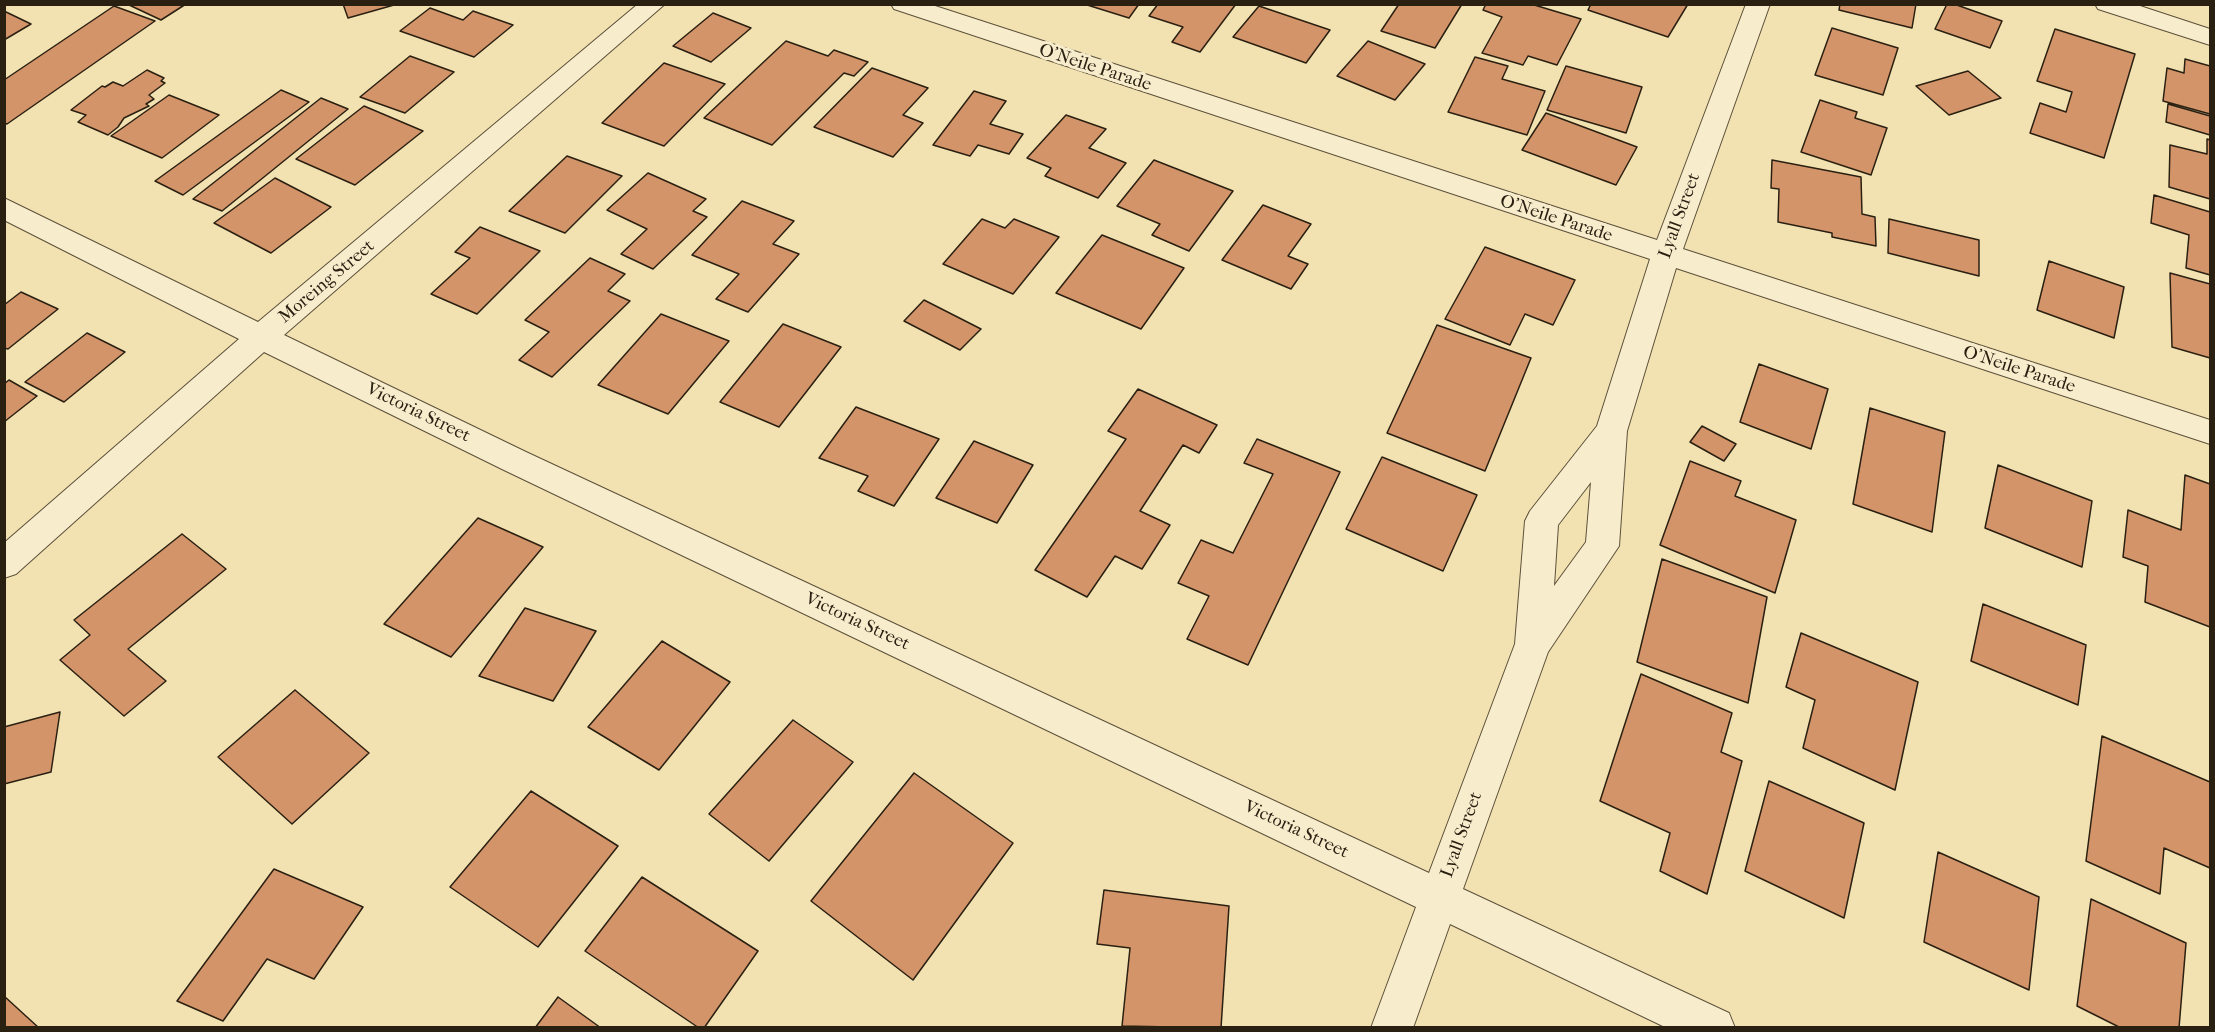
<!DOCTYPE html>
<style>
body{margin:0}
#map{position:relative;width:2215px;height:1032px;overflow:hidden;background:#f3e2b1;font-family:"IM FELL French Canon",serif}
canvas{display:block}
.frame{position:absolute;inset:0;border:6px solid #2a2012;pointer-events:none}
</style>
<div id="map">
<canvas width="2215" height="1032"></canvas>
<div class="frame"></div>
</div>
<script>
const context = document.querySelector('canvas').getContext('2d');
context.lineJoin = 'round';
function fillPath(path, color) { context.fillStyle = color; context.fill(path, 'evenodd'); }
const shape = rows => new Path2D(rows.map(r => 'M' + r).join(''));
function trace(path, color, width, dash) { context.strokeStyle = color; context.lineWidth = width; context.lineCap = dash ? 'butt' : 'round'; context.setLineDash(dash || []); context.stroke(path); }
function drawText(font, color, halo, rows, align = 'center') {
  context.font = font + ' "IM FELL French Canon",serif'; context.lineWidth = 6; context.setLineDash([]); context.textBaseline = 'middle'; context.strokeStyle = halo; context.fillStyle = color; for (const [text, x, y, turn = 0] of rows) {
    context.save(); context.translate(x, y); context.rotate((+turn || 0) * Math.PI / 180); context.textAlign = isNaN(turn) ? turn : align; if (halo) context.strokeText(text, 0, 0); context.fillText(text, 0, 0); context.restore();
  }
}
const building = shape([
 [127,4,186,4,161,20,127,4],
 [343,4,394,4,394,5,348,18,343,4],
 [1084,4,1139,4,1129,18,1084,4],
 [1158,4,1236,4,1200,52,1172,42,1183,27,1149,16,1158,4],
 [1399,4,1462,4,1435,48,1381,31,1399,4],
 [1486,4,1531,4,1581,19,1557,65,1528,56,1523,65,1482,53,1502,17,1483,10,1486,4],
 [1591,4,1688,4,1668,37,1588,10,1591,4],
 [1840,4,1916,4,1912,28,1839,10,1840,4],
 [1947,4,1954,4,2002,21,1990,48,1935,29,1947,4],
 [114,6,155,21,7,124,4,123,4,80,114,6],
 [1259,6,1330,30,1306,63,1233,37,1259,6],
 [430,8,463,20,473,11,513,25,474,57,400,31,430,8],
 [4,11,31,24,4,40,4,11],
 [713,13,751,28,711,62,673,46,713,13],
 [1832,28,1898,48,1883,95,1815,75,1832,28],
 [2055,29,2135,54,2104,158,2030,133,2040,103,2066,112,2072,92,2037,81,2055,29],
 [786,41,828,56,834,50,868,62,854,76,844,73,772,145,704,118,786,41],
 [1368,41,1425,64,1395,100,1337,76,1368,41],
 [410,56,454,72,405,113,360,97,410,56],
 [1475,57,1508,66,1502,79,1545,91,1527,135,1448,112,1475,57],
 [2185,59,2210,66,2210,114,2163,101,2167,68,2184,73,2185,59],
 [664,63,725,84,664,146,602,123,664,63],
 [1566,66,1642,87,1626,133,1547,110,1566,66],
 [872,68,928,88,903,115,923,123,893,157,814,127,872,68],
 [147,70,164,78,161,81,165,83,149,95,154,99,146,104,149,106,124,118,118,127,108,135,78,122,86,115,71,110,102,86,105,87,113,82,123,86,147,70],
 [1968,71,2001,98,1949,115,1916,86,1968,71],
 [281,90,309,102,183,195,155,181,281,90],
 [974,91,1006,101,990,124,1023,134,1009,154,978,145,970,156,933,145,974,91],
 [169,95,219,115,162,158,111,136,169,95],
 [321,98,348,109,222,211,193,199,321,98],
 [1820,100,1857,112,1855,118,1887,128,1871,175,1801,152,1820,100],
 [2168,104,2210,116,2210,135,2166,122,2168,104],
 [364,106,423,131,355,185,296,159,364,106],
 [1546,113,1637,147,1616,185,1522,150,1546,113],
 [1066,115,1106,129,1089,148,1126,163,1098,198,1045,176,1051,168,1027,158,1066,115],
 [2207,139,2210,140,2210,199,2169,187,2170,145,2207,154,2207,139],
 [567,156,622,176,565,233,509,211,567,156],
 [1154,160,1233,191,1189,251,1152,235,1160,224,1117,206,1154,160],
 [1772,160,1861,177,1862,214,1875,217,1876,246,1832,237,1832,233,1778,222,1779,189,1771,188,1772,160],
 [648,173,706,199,693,211,707,217,653,269,621,254,647,229,607,210,648,173],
 [275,178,331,207,271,253,214,223,275,178],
 [2154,195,2210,212,2210,275,2186,268,2189,235,2151,223,2154,195],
 [742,201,794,221,773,244,799,254,748,312,716,299,739,274,692,255,742,201],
 [1263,205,1311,224,1288,256,1308,264,1291,289,1222,260,1263,205],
 [982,219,1005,228,1014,219,1059,237,1013,294,943,264,982,219],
 [1889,219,1979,240,1979,276,1888,253,1889,219],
 [480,227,540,251,477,314,431,294,470,258,455,252,480,227],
 [1102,235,1184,268,1141,329,1056,293,1102,235],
 [1485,247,1575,280,1553,325,1525,314,1510,345,1445,319,1485,247],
 [590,258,625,274,608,291,630,301,552,377,519,360,549,332,525,320,590,258],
 [2049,261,2124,287,2114,338,2037,310,2049,261],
 [2170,273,2210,284,2210,358,2172,347,2170,273],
 [21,292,58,309,8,349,4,348,4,305,21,292],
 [924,300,981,329,960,350,904,321,924,300],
 [661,314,729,341,668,414,598,385,661,314],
 [783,324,841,347,779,427,720,402,783,324],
 [1437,325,1531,358,1485,471,1387,433,1437,325],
 [87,333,125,352,64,402,25,382,87,333],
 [1759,364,1828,389,1811,449,1740,422,1759,364],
 [9,380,37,396,4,422,4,384,9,380],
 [1138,389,1217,425,1199,453,1183,445,1140,511,1170,525,1142,569,1115,556,1087,597,1035,570,1126,439,1108,431,1138,389],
 [856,407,939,439,894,506,858,491,868,476,819,458,856,407],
 [1870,408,1945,432,1932,532,1853,504,1870,408],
 [1702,426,1736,444,1724,461,1690,442,1702,426],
 [1257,439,1340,472,1248,665,1187,639,1209,596,1178,583,1201,540,1233,553,1273,474,1244,463,1257,439],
 [974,441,1033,465,997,523,936,498,974,441],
 [1382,457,1477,495,1443,571,1346,529,1382,457],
 [1690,461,1741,481,1735,496,1796,520,1775,593,1660,545,1690,461],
 [1998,465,2092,501,2082,567,1985,528,1998,465],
 [2185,475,2210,484,2210,627,2145,602,2148,566,2123,557,2128,510,2181,530,2185,475],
 [478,518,543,547,451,657,384,624,478,518],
 [182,534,226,569,128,649,166,681,124,716,60,660,90,635,74,620,182,534],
 [1662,559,1767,597,1748,703,1637,662,1662,559],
 [1983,604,2086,645,2078,705,1971,661,1983,604],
 [525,608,596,631,553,701,479,676,525,608],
 [1801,633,1918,682,1895,790,1803,748,1815,700,1786,687,1801,633],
 [662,641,730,682,659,770,588,727,662,641],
 [1641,674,1732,713,1721,752,1742,761,1707,894,1660,871,1670,833,1600,801,1641,674],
 [295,690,369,753,292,824,218,757,295,690],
 [60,712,51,772,4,784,4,727,60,712],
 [793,720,853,762,769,861,709,814,793,720],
 [2102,736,2210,782,2210,868,2164,848,2160,894,2086,861,2102,736],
 [914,773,1013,843,913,980,811,901,914,773],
 [1769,781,1864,823,1844,918,1745,871,1769,781],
 [531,791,618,846,538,947,450,887,531,791],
 [1938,852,2039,897,2029,990,1924,942,1938,852],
 [274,869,363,907,314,979,267,959,223,1021,177,1001,274,869],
 [642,877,758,951,704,1028,699,1028,585,951,642,877],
 [1104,890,1229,906,1221,1028,1122,1026,1130,948,1097,944,1104,890],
 [2091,899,2186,943,2179,1028,2121,1028,2077,1006,2091,899],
 [4,996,39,1028,4,1028,4,996],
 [558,997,601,1028,535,1028,558,997]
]);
fillPath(building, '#d39469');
trace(building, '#2a2012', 1.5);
const minor = shape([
 [638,4,665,4,284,335,526,452,1429,873,1515,644,1525,521,1530,511,1597,426,1650,259,894,9,891,4,929,4,1657,240,1746,4,1770,4,1683,249,2210,420,2210,444,1676,268,1627,431,1619,546,1548,652,1463,889,1729,1013,1735,1028,1667,1028,1450,924,1413,1028,1371,1028,1416,907,504,470,264,352,16,574,4,578,4,543,239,339,4,220,4,198,258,322,638,4],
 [1591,482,1586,542,1554,586,1558,525,1591,482],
 [2095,4,2134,4,2210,29,2210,45,2098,9,2095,4]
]);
trace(minor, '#5c503a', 2);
fillPath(minor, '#f7eccc');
drawText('18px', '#2a2012', '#f7eccc', [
 ["O'Neile Parade",1095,68,18],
 ["Lyall Street",1680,216,-70],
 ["O'Neile Parade",1556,219,18],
 ["Moreing Street",327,282,-40],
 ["O'Neile Parade",2019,370,18],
 ["Victoria Street",418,413,26],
 ["Victoria Street",857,622,25],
 ["Victoria Street",1296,830,25],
 ["Lyall Street",1462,835,-70]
]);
</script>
